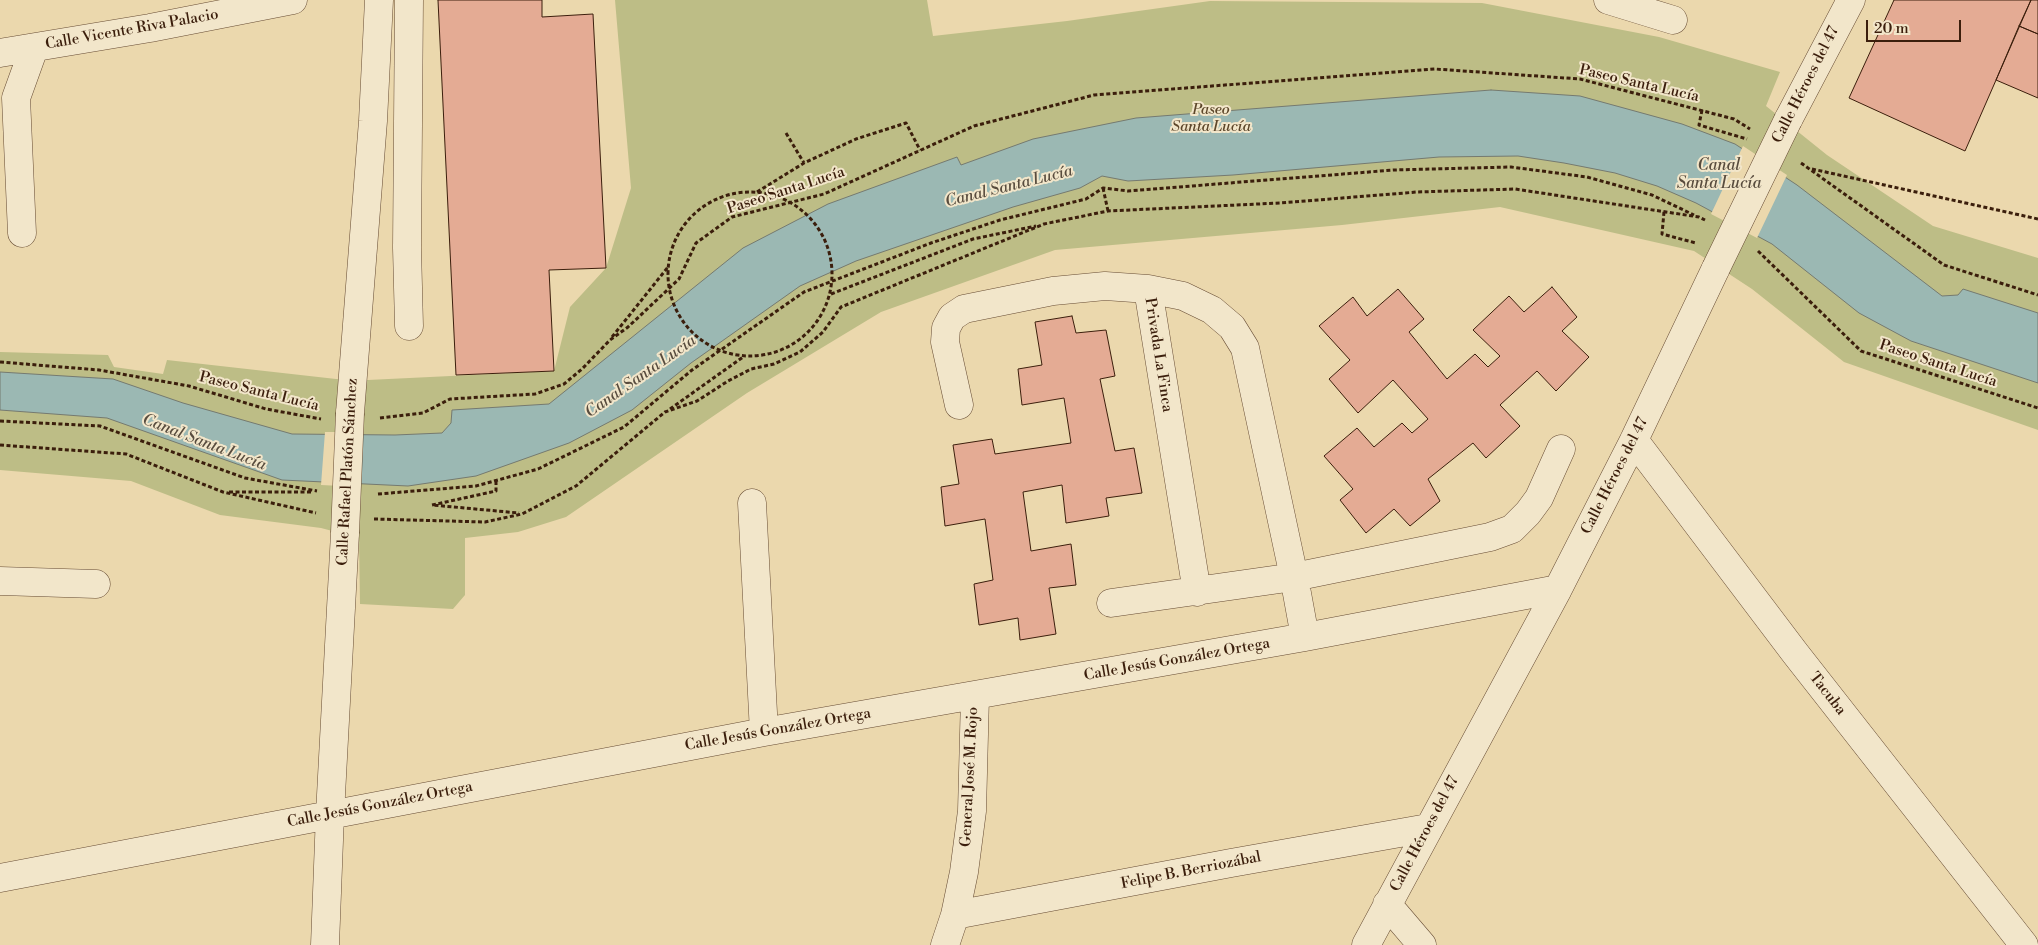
<!DOCTYPE html>
<meta charset="utf-8">
<style>
body{margin:0}
#map{position:relative;width:2038px;height:945px;overflow:hidden;background:#ebd8ad;font-family:"Libre Bodoni",serif}
canvas{display:block}
.scale{position:absolute;left:1866px;top:20px;width:95px;height:22px;box-sizing:border-box;border:2px solid #3b1e0c;border-top:0;padding-left:6px;font-size:15px;line-height:18px;white-space:nowrap;color:#3b1e0c;-webkit-text-stroke:4px #f2e6ca;paint-order:stroke}
</style>
<div id="map">
<canvas width="2038" height="945"></canvas>
<div class="scale">20 m</div>
</div>
<script>
const context = document.querySelector('canvas').getContext('2d');
context.lineJoin = 'round';
function fillPath(path, color) { context.fillStyle = color; context.fill(path, 'evenodd'); }
const shape = rows => new Path2D(rows.map(r => 'M' + r).join(''));
function trace(path, color, width, dash) { context.strokeStyle = color; context.lineWidth = width; context.lineCap = dash ? 'butt' : 'round'; context.setLineDash(dash || []); context.stroke(path); }
function drawText(font, color, halo, rows, align = 'center') {
  context.font = font + ' "Libre Bodoni",serif'; context.lineWidth = 4; context.setLineDash([]); context.textBaseline = 'middle'; context.strokeStyle = halo; context.fillStyle = color; for (const [text, x, y, turn = 0] of rows) {
    context.save(); context.translate(x, y); context.rotate((+turn || 0) * Math.PI / 180); context.textAlign = isNaN(turn) ? turn : align; if (halo) context.strokeText(text, 0, 0); context.fillText(text, 0, 0); context.restore();
  }
}
fillPath(shape([
 [615,0,927,0,933,36,1067,21,1210,1,1482,3,1659,37,1780,72,1766,106,1827,155,1933,226,2038,258,2038,430,1844,362,1752,289,1694,251,1500,207,1342,225,1055,250,881,312,747,393,566,517,518,532,465,538,465,595,453,609,360,604,359,538,321,528,220,515,131,481,0,470,0,352,108,355,114,367,163,374,167,360,336,379,368,380,554,371,570,307,606,268,631,188]
]), '#bdbd86');
const water = shape([
 [1491,90,1580,96,1682,124,1735,144,1797,185,1942,296,1958,295,1963,289,2038,313,2038,383,1911,341,1859,313,1772,244,1696,203,1657,186,1615,173,1564,163,1518,156,1439,157,1233,175,1128,181,1102,176,1080,188,1013,207,856,261,800,286,691,363,632,410,569,443,476,476,408,486,282,480,107,418,0,410,0,372,113,379,183,403,292,434,395,435,442,433,451,423,452,410,549,404,743,248,828,204,957,157,961,165,1033,139,1136,118,1491,90]
]);
fillPath(water, '#9bb8b3');
trace(water, '#757a70', 1);
fillPath(shape([
 [1743,146,1787,175,1757,238,1711,214],
 [325,432,362,432,361,487,321,485]
]), '#ebd8ad');
const building = shape([
 [438,0,542,0,542,17,593,14,606,268,549,270,554,371,456,375,438,0],
 [1894,0,2031,0,1965,151,1849,98,1894,0],
 [2031,0,2038,0,2038,34,2019,26,2031,0],
 [2019,26,2038,34,2038,98,1996,80,2019,26],
 [1552,287,1577,317,1562,331,1589,357,1556,391,1537,371,1500,405,1520,426,1486,458,1473,443,1428,479,1440,501,1410,526,1394,509,1366,533,1340,500,1353,489,1324,456,1357,428,1374,447,1402,423,1412,433,1428,419,1393,380,1358,413,1329,379,1350,360,1319,326,1353,297,1367,316,1398,289,1424,319,1409,332,1447,379,1475,354,1488,367,1500,356,1473,330,1509,296,1524,312,1552,287],
 [1072,316,1076,333,1106,330,1115,376,1100,379,1115,451,1134,448,1142,493,1106,498,1109,516,1066,523,1062,485,1023,492,1031,551,1071,544,1076,585,1049,588,1056,634,1020,640,1018,618,979,625,974,584,993,580,985,519,945,526,941,487,959,484,953,445,992,439,995,454,1071,443,1064,398,1022,405,1018,369,1042,365,1035,322,1072,316]
]);
fillPath(building, '#e4ab94');
trace(building, '#3b1e0c', 1);
const minor = shape([
 [1608,0,1673,20],
 [0,53,150,28,293,0],
 [1788,120,1851,0],
 [22,233,16,98,34,48],
 [1148,289,1197,592],
 [409,326,407,248,409,0],
 [959,405,945,342,946,328,952,317,964,309,1053,291,1105,286,1148,289,1183,296,1212,310,1232,327,1245,348,1294,577,1305,637],
 [350,413,373,121,379,0],
 [1634,440,1795,653,2024,945],
 [752,503,764,732],
 [0,581,96,584],
 [1111,603,1294,577,1490,537,1512,529,1528,513,1539,498,1561,449],
 [0,878,764,732,1305,637,1558,589],
 [1387,904,1422,945],
 [955,915,1231,863,1428,828],
 [325,945,330,814,345,533],
 [945,945,955,915,964,872,972,811,975,696],
 [1366,945,1558,589,1634,440,1716,268]
]);
trace(minor, '#674c34', 29);
trace(shape([
 [1702,110,1699,125,1747,139],
 [786,133,804,163],
 [1801,163,1944,265,2038,295],
 [1812,169,2038,219],
 [1103,188,1108,211],
 [757,192,804,163,856,139,906,123,920,150],
 [1664,212,1662,234,1696,243],
 [1758,251,1861,351,2038,408],
 [831,294,973,239,1036,226],
 [612,337,668,267],
 [0,362,99,370,189,386,266,409,321,419],
 [670,409,743,357],
 [380,418,423,413,450,399,535,394,564,384,582,369,610,340,628,327,679,279,696,243,732,217,824,194,974,126,1094,95,1435,69,1580,79,1734,119,1750,129],
 [0,421,100,426,245,478,317,491],
 [0,445,126,454,223,492,316,513],
 [496,481,496,491,432,505,519,513],
 [229,492,312,492],
 [378,494,476,486,538,469,624,427,692,370,804,292,931,243,1000,220,1086,199,1103,188,1128,191,1394,170,1511,167,1587,177,1652,195,1694,215],
 [374,519,485,522,522,514,576,486,665,412,697,401,728,381,751,369,774,364,800,352,823,332,841,307,1044,224,1108,211,1280,203,1417,192,1515,189,1699,217,1705,220]
]), '#3b1e0c', 3, [4, 2.5]);
trace(minor, '#f2e6ca', 28);
const minorBridge = shape([
 [1716,268,1788,120],
 [345,533,350,413]
]);
trace(minorBridge, '#674c34', 29, []);
trace(shape([
 '668 274a82 82 0 1 1 164 0a82 82 0 1 1-164 0Z'
]), '#3b1e0c', 3, [4, 2.5]);
trace(minorBridge, '#f2e6ca', 28);
drawText('15px', '#3b1e0c', '#f2e6ca', [
 ["Calle Vicente Riva Palacio",132,30,-10],
 ["Paseo Santa Lucía",1639,84,13],
 ["Calle Héroes del 47",1806,85,-63],
 ["Paseo Santa Lucía",786,191,-18],
 ["Privada La Finca",1158,355,81],
 ["Paseo Santa Lucía",1938,364,18],
 ["Paseo Santa Lucía",259,392,14],
 ["Calle Rafael Platón Sánchez",348,472,-87],
 ["Calle Héroes del 47",1615,476,-63],
 ["Calle Jesús González Ortega",1177,660,-10],
 ["Tacuba",1827,694,52],
 ["Calle Jesús González Ortega",778,730,-10],
 ["General José M. Rojo",970,777,-87],
 ["Calle Jesús González Ortega",380,805,-11],
 ["Calle Héroes del 47",1425,834,-62],
 ["Felipe B. Berriozábal",1191,871,-11]
]);
drawText('italic 15px', '#5c462a', '#f2e6ca', [
 ["Paseo",1211,110],
 ["Santa Lucía",1211,127]
]);
drawText('italic 16px', '#584c3e', '#f2e6ca', [
 ["Canal",1719,166],
 ["Santa Lucía",1719,184],
 ["Canal Santa Lucía",1009,187,-14],
 ["Canal Santa Lucía",641,377,-35],
 ["Canal Santa Lucía",204,443,21]
]);
</script>
